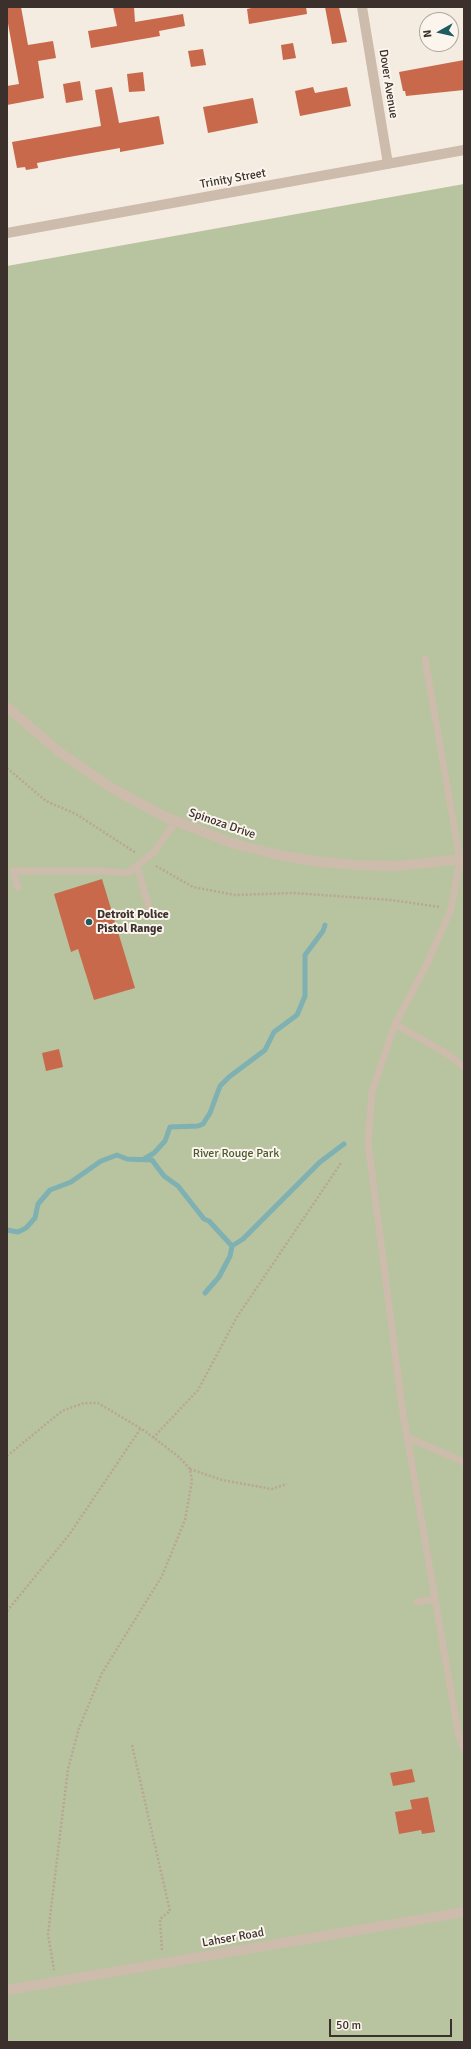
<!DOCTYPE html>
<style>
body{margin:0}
#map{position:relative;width:471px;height:2049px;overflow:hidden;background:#f4ebe1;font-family:Signika,sans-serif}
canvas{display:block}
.frame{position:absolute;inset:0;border:8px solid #3b302b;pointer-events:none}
.north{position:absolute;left:419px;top:12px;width:40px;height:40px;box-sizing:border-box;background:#fbf5ee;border:1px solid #aea6a0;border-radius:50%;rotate:262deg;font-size:11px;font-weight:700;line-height:16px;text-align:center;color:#3b302b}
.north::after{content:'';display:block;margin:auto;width:14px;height:18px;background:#1f5a5e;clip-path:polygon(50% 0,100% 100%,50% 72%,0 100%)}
.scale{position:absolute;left:329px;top:2019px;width:123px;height:18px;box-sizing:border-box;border:2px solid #3b302b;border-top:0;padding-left:5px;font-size:12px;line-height:14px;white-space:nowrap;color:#3b302b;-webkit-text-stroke:3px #fbf5ee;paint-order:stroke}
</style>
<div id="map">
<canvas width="471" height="2049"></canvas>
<div class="frame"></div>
<div class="north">N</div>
<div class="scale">50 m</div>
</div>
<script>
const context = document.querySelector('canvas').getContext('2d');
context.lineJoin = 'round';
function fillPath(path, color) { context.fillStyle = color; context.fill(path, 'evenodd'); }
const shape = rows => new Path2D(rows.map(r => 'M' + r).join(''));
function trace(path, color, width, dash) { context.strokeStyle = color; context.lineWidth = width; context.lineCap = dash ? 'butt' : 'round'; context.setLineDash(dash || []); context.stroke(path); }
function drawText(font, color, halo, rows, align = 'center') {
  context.font = font + ' Signika,sans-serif'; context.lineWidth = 4; context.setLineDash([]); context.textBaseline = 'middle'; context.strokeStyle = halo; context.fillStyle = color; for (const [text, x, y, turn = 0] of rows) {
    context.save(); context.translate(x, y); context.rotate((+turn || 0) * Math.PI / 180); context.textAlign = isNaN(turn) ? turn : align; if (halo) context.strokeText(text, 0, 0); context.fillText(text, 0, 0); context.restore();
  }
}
fillPath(shape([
 [464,184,464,2042,7,2042,7,266]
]), '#b8c4a0');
trace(shape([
 [144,1159,154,1153,165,1141,170,1127,198,1126,203,1124,210,1113,220,1086,229,1077,265,1050,274,1032,297,1015,305,996,305,955,323,931,325,925],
 [7,1230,18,1232,26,1228,35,1218,38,1204,50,1190,71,1182,101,1161,117,1155,127,1159,152,1160,164,1176,178,1186,204,1219,209,1221,232,1246],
 [205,1293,219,1277,230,1256,232,1246,243,1239,320,1162,344,1144]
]), '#7fb0b2', 5);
fillPath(shape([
 [7,7,21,7,28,45,53,41,56,58,38,61,44,98,7,105,7,86,19,84,7,18],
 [113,7,134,7,135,22,183,14,185,26,159,31,160,36,91,48,88,31,117,26],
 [256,7,306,7,307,14,249,24,247,9],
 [325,7,339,7,347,42,332,44],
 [293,43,296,58,283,60,281,45],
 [203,49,206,65,191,67,188,51],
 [464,60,464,90,406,96,405,91,403,91,399,72],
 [143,72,145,91,129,92,127,74],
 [80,81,83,100,66,103,63,84],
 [112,87,119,123,159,116,164,144,120,152,120,148,69,157,37,163,38,168,26,170,25,167,17,168,12,142,101,126,95,90],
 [313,87,315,93,347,87,351,106,300,116,295,91],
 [253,98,258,123,208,133,203,107],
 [102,879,135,988,94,1000,78,949,71,952,54,894],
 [59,1049,63,1067,46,1071,42,1053],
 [412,1769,415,1782,393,1786,390,1773],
 [428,1797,435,1832,422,1834,421,1830,399,1834,395,1812,412,1809,410,1800]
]), '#c8694b');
trace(shape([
 [7,768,46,801,76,814,136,853],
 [156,866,193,887,235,895,294,893,391,900,440,907],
 [153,1438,198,1390,237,1317,341,1163],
 [7,1456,62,1411,84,1403,98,1403,145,1431,179,1457,190,1469,192,1481,185,1520,162,1576,102,1673,79,1728,68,1769,48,1934,54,1970],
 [190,1469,222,1480,272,1489,287,1484],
 [7,1611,69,1535,141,1428],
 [132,1745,170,1911,160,1919,162,1951]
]), '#b9a596', 2.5, [2, 2]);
trace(shape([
 [425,659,460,860,451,909,427,964,395,1024,372,1092,368,1142,402,1407,458,1732,464,1750],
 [137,867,151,914],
 [18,888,13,871,101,871,128,873,154,852,176,821],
 [395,1024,449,1055,464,1067],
 [407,1437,464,1462],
 [417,1602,435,1599]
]), '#cdbbac', 7);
trace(shape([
 [362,7,388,164],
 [7,233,464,150],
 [7,1990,464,1912]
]), '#cdbbac', 10);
trace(shape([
 [7,707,58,751,110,787,165,817,235,844,274,854,314,861,355,865,396,866,464,859]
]), '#cdbbac', 10);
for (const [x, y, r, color] of [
 [89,922,4,"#1f5a5e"]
]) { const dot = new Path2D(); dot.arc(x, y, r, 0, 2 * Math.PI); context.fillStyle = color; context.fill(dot); trace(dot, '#fbf5ee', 1.5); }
drawText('12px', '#3b302b', '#fbf5ee', [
 ["Dover Avenue",388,84,81],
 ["Trinity Street",233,179,-10],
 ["Spinoza Drive",222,824,19],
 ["Lahser Road",233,1938,-10]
]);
drawText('bold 12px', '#3b302b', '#fbf5ee', [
 ["Detroit Police",97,915],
 ["Pistol Range",97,929]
], 'left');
drawText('12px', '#4a5a2e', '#fbf5ee', [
 ["River Rouge Park",236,1154]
]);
</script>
